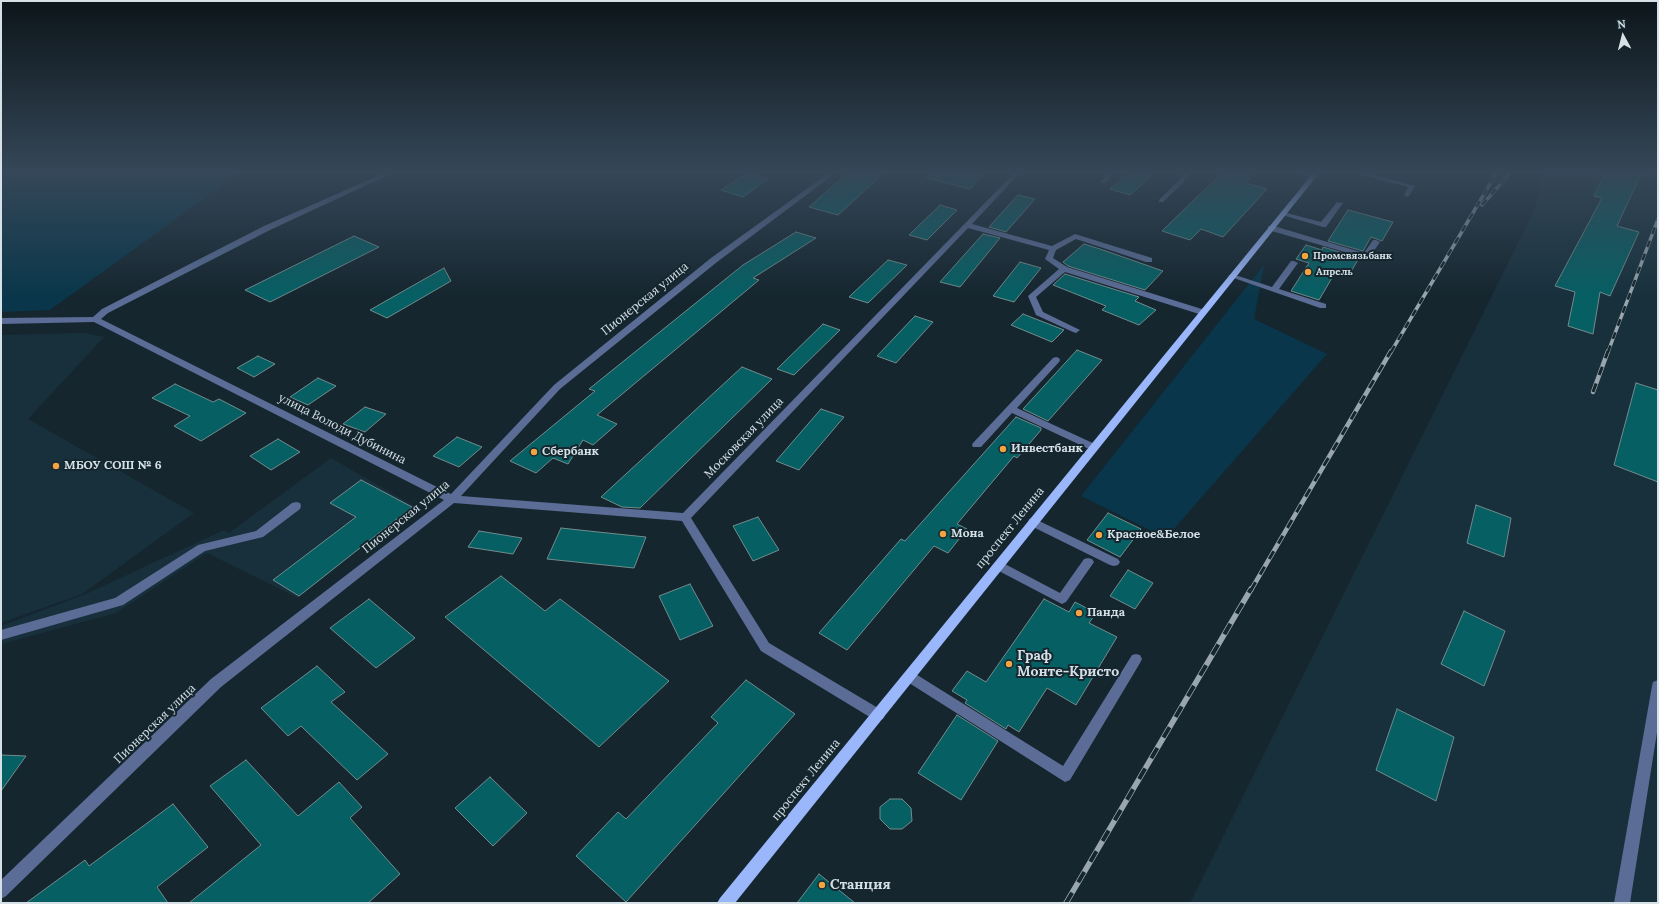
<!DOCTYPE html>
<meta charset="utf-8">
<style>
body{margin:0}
#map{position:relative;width:1659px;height:904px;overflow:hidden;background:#15262f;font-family:Lora,serif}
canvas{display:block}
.frame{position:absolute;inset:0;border:2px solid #d6e1e7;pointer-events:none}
.north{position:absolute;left:1603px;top:16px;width:40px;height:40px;-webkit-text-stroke:3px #15262f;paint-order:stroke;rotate:353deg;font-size:11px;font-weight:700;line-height:16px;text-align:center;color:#d6e1e7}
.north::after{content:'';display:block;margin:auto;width:14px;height:18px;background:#d6e1e7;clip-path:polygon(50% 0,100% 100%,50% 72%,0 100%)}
</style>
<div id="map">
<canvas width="1659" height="904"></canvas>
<div class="frame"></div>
<div class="north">N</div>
</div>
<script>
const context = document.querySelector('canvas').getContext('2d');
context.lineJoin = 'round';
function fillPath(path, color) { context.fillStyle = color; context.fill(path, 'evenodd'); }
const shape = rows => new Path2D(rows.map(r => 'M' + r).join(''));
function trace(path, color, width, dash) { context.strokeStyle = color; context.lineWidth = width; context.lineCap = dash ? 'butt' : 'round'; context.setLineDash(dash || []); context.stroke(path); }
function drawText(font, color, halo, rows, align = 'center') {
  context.font = font + ' Lora,serif'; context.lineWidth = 4; context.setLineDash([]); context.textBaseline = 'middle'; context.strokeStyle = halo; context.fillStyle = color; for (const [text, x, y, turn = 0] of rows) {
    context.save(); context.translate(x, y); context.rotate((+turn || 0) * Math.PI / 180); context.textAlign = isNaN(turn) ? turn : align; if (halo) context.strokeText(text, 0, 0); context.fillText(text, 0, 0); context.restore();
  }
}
fillPath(shape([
 [1544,172,1658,172,1658,903,1190,903,1534,211],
 [84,333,104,337,28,419,194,513,82,594,1,623,1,335],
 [331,458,414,506,298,598,207,553,116,613,1,644,1,626,88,593,224,530,229,533]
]), '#17303c');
fillPath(shape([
 [1,172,241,172,50,310,1,312],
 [1264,265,1254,319,1327,354,1166,538,1081,496]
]), '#09364a');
const building = shape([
 [849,172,885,172,838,215,809,207,849,172],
 [927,172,985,172,970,189,927,178,927,172],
 [1130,172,1156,172,1130,195,1110,189,1130,172],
 [1223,172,1256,172,1246,183,1267,189,1223,237,1201,229,1190,240,1162,231,1223,172],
 [1606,172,1642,172,1617,226,1639,232,1610,296,1600,292,1593,334,1568,326,1575,292,1555,286,1602,198,1594,196,1606,172],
 [747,173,768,179,743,197,721,190,747,173],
 [1018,195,1035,199,1006,232,989,227,1018,195],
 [940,205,957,210,927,240,909,235,940,205],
 [1348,210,1393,222,1382,241,1371,237,1363,251,1328,241,1348,210],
 [796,232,816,238,753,278,759,280,597,415,617,424,593,445,583,440,568,464,553,458,536,473,510,461,595,391,589,389,743,265,796,232],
 [983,234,1000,238,960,287,940,282,983,234],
 [354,236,379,247,270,302,245,290,354,236],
 [1084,244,1103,250,1163,271,1145,290,1068,266,1063,262,1084,244],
 [1306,245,1322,250,1323,247,1359,258,1349,275,1336,271,1319,300,1291,291,1309,263,1296,259,1306,245],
 [888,260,907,265,868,303,849,297,888,260],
 [1020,262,1041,268,1014,302,993,296,1020,262],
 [444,268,451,281,387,318,370,310,444,268],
 [1065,274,1139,297,1135,301,1156,310,1139,325,1102,310,1106,306,1053,285,1065,274],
 [1023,314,1064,330,1052,342,1011,325,1023,314],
 [915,316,933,322,896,363,877,356,915,316],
 [823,324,840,330,794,375,777,369,823,324],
 [1077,350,1102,360,1048,421,1023,409,1077,350],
 [258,356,275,364,254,377,237,368,258,356],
 [742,367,772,379,640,508,622,507,601,497,742,367],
 [318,378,336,386,308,405,290,397,318,378],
 [1636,383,1658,390,1658,482,1614,465,1636,383],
 [175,384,213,402,219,399,246,413,201,441,174,426,190,416,152,398,175,384],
 [365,407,386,414,365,432,343,424,365,407],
 [821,409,844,417,799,470,776,461,821,409],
 [1016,417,1041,428,1041,430,1017,458,1014,456,957,524,967,529,948,553,934,546,847,650,819,633,901,539,905,541,1016,417],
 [457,437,482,447,459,467,433,456,457,437],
 [278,439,300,452,271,470,250,456,278,439],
 [361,480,412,507,299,596,273,580,356,517,330,503,361,480],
 [1476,505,1511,518,1504,557,1467,543,1476,505],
 [1108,513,1141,529,1120,557,1087,540,1108,513],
 [758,517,779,550,753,561,733,526,758,517],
 [561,528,598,532,646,537,634,568,547,559,561,528],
 [479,531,522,538,513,554,468,547,479,531],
 [1128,570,1153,583,1135,609,1110,596,1128,570],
 [501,576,545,611,560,599,669,681,599,747,445,617,501,576],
 [690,584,713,626,680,640,659,596,690,584],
 [369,599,415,638,376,668,330,628,369,599],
 [1044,599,1069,612,1075,602,1096,613,1089,623,1117,637,1076,705,1047,688,1019,732,1008,725,1006,729,965,703,967,700,952,691,967,671,986,682,1044,599],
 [1464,611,1505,631,1484,686,1441,664,1464,611],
 [317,666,345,692,331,702,388,754,357,780,301,726,288,736,261,708,317,666],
 [746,680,795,714,626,902,576,856,618,812,626,819,718,723,711,717,746,680],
 [1397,709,1454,737,1436,801,1376,770,1397,709],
 [957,715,998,741,961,800,918,773,957,715],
 [1,755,26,756,1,791,1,755],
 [246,760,298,816,339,782,362,807,350,818,400,874,368,903,189,903,261,845,210,786,246,760],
 [490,777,527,813,493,846,455,808,490,777],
 [890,799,902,799,911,808,912,821,902,829,890,829,880,819,880,807,890,799],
 [173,804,208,847,157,887,168,903,26,903,85,860,89,866,173,804],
 [819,874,855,903,797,903,819,874]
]);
fillPath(building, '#055f63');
trace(building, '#738c8d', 1);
fillPath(shape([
 [830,172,837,172,717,262,560,389,461,496,683,513,1015,172,1021,172,972,224,1052,246,1075,234,1152,258,1152,262,1146,262,1076,239,1056,250,1053,258,1067,267,1205,310,1205,314,1199,314,1065,272,1036,297,1043,312,1080,330,1076,333,1073,332,1036,315,1028,296,1059,269,1045,259,1049,250,968,228,691,518,769,643,883,711,885,715,883,719,878,721,873,719,761,651,682,521,454,503,221,687,6,896,1,899,1,880,211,679,444,500,94,322,1,324,1,318,93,317,102,309,264,226,382,174,386,174,386,176,270,230,108,313,101,319,451,494,554,385,711,258,830,172],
 [1109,172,1116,172,1105,183,1101,183,1101,181,1109,172],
 [1180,172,1186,172,1189,177,1163,202,1159,202,1159,200,1182,177,1180,172],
 [1294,172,1304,172,1317,176,1314,178,1295,173,1294,172],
 [1353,172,1363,172,1415,186,1409,196,1407,197,1404,195,1408,187,1354,173,1353,172],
 [1337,202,1343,203,1326,227,1323,227,1279,214,1283,212,1321,222,1337,202],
 [1268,226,1274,226,1364,253,1373,240,1376,240,1380,242,1369,258,1366,258,1268,230,1268,226],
 [1291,261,1294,261,1298,263,1279,289,1326,304,1326,308,1320,308,1228,276,1232,274,1272,287,1291,261],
 [1056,357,1059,358,1060,360,1059,362,1017,408,1097,445,1098,447,1097,449,1089,449,1012,413,981,447,973,447,972,445,973,443,1053,358,1056,357],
 [296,502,300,503,301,506,300,509,263,537,205,551,123,605,1,640,1,630,115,598,198,545,256,531,292,503,296,502],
 [1033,518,1118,559,1120,562,1118,565,1114,566,1110,565,1029,525,1028,522,1029,519,1033,518],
 [1088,558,1092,559,1094,562,1092,565,1066,602,1062,604,995,569,993,566,995,563,999,562,1003,563,1060,593,1084,559,1088,558],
 [1136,654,1140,655,1142,659,1140,663,1070,780,1065,782,906,681,904,677,906,673,910,672,914,673,1063,766,1132,655,1136,654],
 [1658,680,1658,726,1630,903,1614,903,1652,686,1653,682,1658,680]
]), '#5b6d96');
fillPath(shape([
 [1314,172,1320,172,735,903,717,903,720,898,1314,172]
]), '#9ab7fb');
const railFar2 = shape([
 [1482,205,1511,172],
 [1391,352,1497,172],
 [1608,352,1658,219]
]);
const railFar1 = shape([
 [1593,392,1608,351],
 [1251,590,1391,351]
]);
const rail = shape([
 [1066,903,1251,589]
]);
trace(railFar2, '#99a6ad', 3.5);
trace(railFar1, '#99a6ad', 4.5);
trace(rail, '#99a6ad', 5.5);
trace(railFar2, '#15262f', 2.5, [7]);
trace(railFar1, '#15262f', 3, [9]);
trace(rail, '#15262f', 4, [12]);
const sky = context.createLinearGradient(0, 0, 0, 298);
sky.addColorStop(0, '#0c151a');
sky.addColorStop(0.58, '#354758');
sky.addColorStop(1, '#35475800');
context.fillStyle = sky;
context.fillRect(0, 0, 1659, 298);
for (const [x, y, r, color] of [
 [1305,256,4,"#f3a442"],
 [1308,272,4,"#f3a442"],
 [1003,449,4,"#f3a442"],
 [534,452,4,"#f3a442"],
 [56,466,4,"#f3a442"],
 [943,534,4,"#f3a442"],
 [1099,535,4,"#f3a442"],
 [1079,613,4,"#f3a442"],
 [1009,664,4,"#f3a442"],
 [822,885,4,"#f3a442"]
]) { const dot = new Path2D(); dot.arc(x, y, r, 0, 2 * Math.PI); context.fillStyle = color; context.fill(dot); trace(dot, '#15262f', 1.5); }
drawText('bold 10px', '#d6e1e7', '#15262f', [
 ["Промсвязьбанк",1313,256],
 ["Апрель",1316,272]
], 'left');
drawText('12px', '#d6e1e7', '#15262f', [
 ["Пионерская улица",645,299,-39],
 ["улица Володи Дубинина",342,429,27],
 ["Московская улица",744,438,-46],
 ["Пионерская улица",406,517,-39],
 ["проспект Ленина",1010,528,-51],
 ["Пионерская улица",155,724,-44],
 ["проспект Ленина",806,780,-51]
]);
drawText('bold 12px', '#d6e1e7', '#15262f', [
 ["Инвестбанк",1011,449],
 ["Сбербанк",542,452],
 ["МБОУ СОШ № 6",64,466],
 ["Мона",951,534],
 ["Красное&Белое",1107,535],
 ["Панда",1087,613]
], 'left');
drawText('bold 14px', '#d6e1e7', '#15262f', [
 ["Граф",1017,656],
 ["Монте-Кристо",1017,672],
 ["Станция",830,885]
], 'left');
</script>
